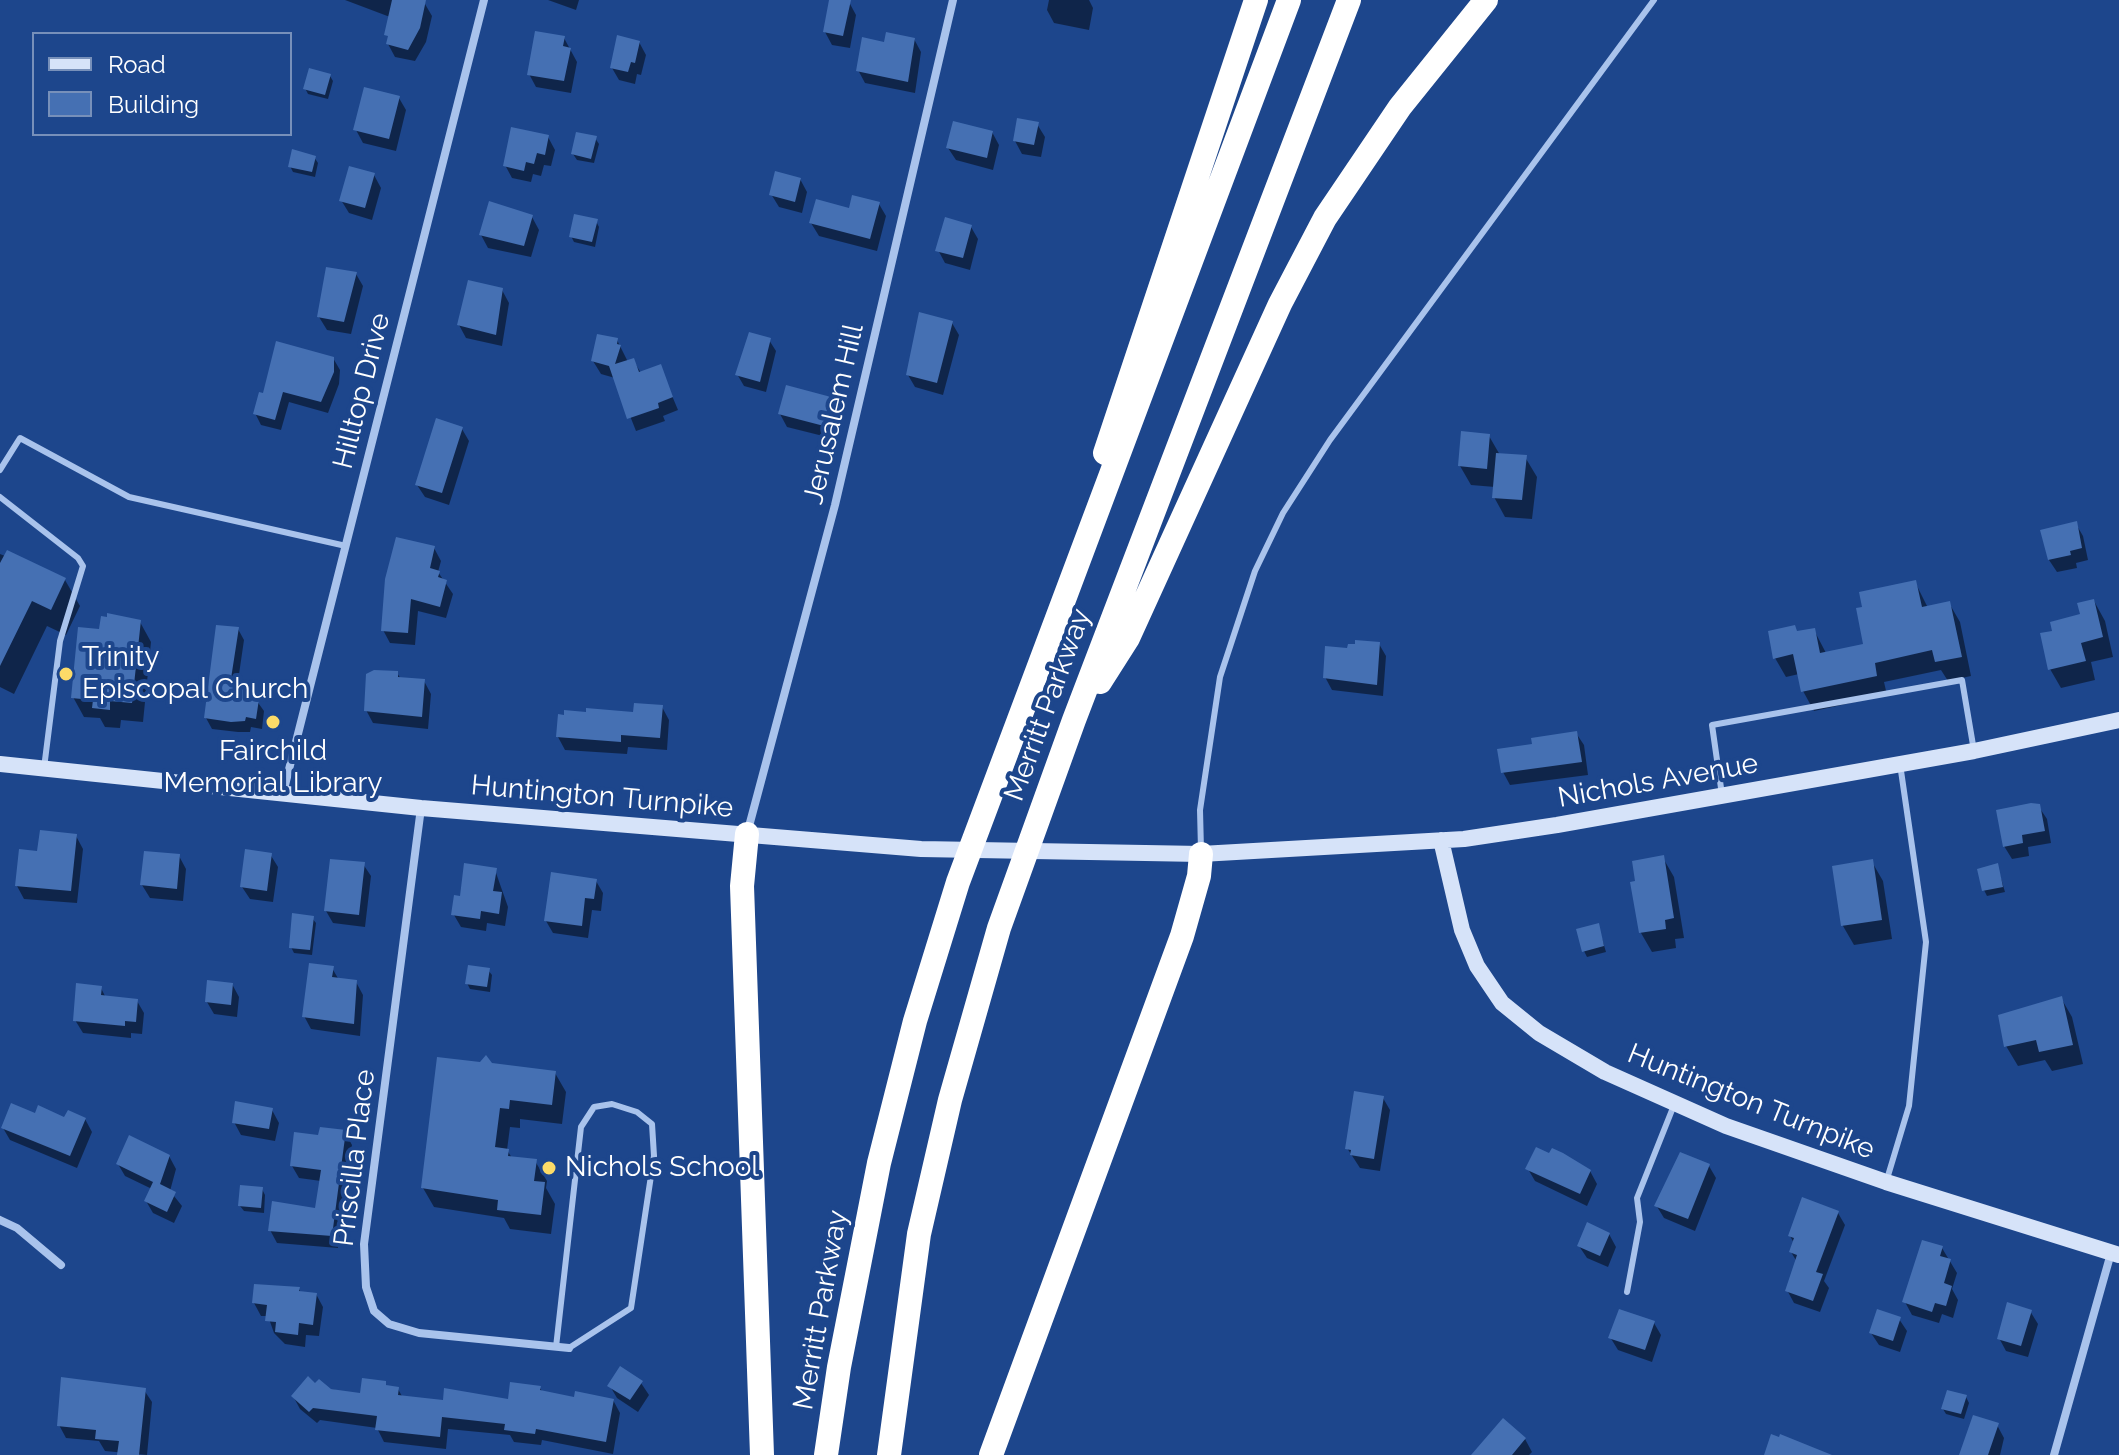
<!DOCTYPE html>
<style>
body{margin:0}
#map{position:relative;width:2119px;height:1455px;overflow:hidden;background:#1d468c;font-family:Raleway,sans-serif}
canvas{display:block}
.legend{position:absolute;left:32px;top:32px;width:260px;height:104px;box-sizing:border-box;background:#1d468c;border:2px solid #7790ba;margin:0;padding:10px 14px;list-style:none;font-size:24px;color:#fff}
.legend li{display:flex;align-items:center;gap:16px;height:40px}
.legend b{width:40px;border:2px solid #7790ba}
</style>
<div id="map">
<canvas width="2119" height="1455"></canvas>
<ul class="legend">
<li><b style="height:10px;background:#d6e3f9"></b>Road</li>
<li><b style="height:22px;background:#4570b3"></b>Building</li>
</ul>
</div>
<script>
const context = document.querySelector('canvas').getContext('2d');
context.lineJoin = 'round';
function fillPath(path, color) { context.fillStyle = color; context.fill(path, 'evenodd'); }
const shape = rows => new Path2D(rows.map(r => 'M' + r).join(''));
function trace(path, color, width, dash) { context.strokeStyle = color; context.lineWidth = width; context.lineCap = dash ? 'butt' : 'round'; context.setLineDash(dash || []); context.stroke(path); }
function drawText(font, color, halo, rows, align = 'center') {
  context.font = font + ' Raleway,sans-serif'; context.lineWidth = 8; context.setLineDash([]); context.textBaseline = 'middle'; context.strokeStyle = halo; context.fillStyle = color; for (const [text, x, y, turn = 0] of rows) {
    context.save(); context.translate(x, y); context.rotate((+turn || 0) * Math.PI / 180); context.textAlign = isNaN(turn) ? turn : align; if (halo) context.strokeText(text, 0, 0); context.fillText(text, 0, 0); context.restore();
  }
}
fillPath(shape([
 [345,0,409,0,425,4,432,16,426,42,415,61,395,57,388,44,390,17],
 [548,0,579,0,576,10],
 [831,0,849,2,856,15,850,48,832,45,825,32],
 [1049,0,1089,0,1093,8,1089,30,1054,23,1047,10],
 [564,38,577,62,571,93,536,87,529,74],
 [914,39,921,52,915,93,865,83,858,70,885,44],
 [639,42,646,55,641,75,637,74,635,84,619,80,612,68],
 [330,76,333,81,328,99,308,94,305,88],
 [399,98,406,110,396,151,363,143,356,130],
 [1037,124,1045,137,1041,157,1022,154,1015,141],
 [992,132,999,145,993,170,956,160,948,148],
 [548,137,555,150,551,166,544,165,541,176,533,174,531,182,512,178,505,165],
 [595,138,599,144,594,163,577,160,573,154],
 [314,157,318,163,315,177,293,172,290,166],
 [374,175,381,188,372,220,349,213,341,200],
 [800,179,807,192,802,213,779,207,771,194],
 [879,204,886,216,877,251,819,236,811,223],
 [532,217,539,230,531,257,488,248,481,235],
 [596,221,599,227,595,247,574,242,571,236],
 [971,227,978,239,970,270,945,263,938,250],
 [356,274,363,286,351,334,327,330,319,317],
 [502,290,509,303,502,346,466,338,459,325],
 [920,314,952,323,959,335,943,395,915,387,908,375],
 [617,340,628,362,633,360,641,373,660,367,678,410,663,416,665,421,636,431,615,378,601,374,593,361],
 [769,340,776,351,766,392,744,386,737,374],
 [333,358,340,370,339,384,328,413,289,402,281,430,261,425,255,413,260,395],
 [830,399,837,412,831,438,787,427,780,414],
 [462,429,469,441,449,505,425,497,417,485],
 [1489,436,1500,455,1525,457,1537,477,1532,519,1505,517,1494,497,1495,487,1471,485,1460,466],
 [2076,524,2083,536,2088,560,2076,563,2077,568,2057,572,2049,560,2043,531],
 [434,548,441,561,438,572,453,594,446,618,418,611,415,645,390,643,383,630],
 [0,554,65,580,80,606,66,635,47,626,14,694,0,687],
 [1915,582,1928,608,1949,603,1960,622,1971,676,1948,681,1941,670,1884,682,1887,695,1814,711,1803,691,1799,674,1786,677,1775,658,1798,633,1814,630,1826,653,1865,645],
 [2094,601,2105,621,2113,657,2091,662,2095,680,2061,688,2050,669,2054,632,2082,616],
 [140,622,151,642,143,722,121,720,120,728,105,727,100,718,84,717,73,697,101,631],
 [238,629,244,640,237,688,249,690,264,711,262,729,251,727,250,732,238,732,212,729,206,718],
 [1379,644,1386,656,1383,696,1332,690,1325,677,1349,650],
 [397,673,401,679,424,681,431,694,428,729,373,723,366,710],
 [662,707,669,720,667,750,628,747,627,754,565,750,558,737],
 [1576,733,1584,745,1588,775,1510,785,1503,772,1534,746],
 [2039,807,2047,819,2051,843,2028,847,2029,856,2012,859,2004,846],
 [76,836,83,849,77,903,24,899,17,886,39,853],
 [270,854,278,867,273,902,250,899,242,887],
 [179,856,186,869,183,901,150,898,142,885],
 [1663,858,1674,877,1684,938,1675,939,1676,948,1652,952,1641,933,1637,882],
 [1872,862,1883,881,1892,939,1854,945,1843,926,1835,868],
 [363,864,371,876,365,927,333,923,326,911],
 [1997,865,2005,892,1987,896,1984,890],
 [495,870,508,907,505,926,487,923,486,931,461,927,454,915,461,899],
 [596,881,603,893,601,911,592,910,588,938,553,933,546,921],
 [312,918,316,923,312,955,294,953,291,947],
 [1598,925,1606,952,1587,957,1584,951],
 [332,968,339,980,356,982,363,995,360,1036,311,1029,304,1016],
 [488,970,492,975,490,992,470,989,467,983],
 [232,984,239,997,237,1017,214,1014,207,1002],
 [101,988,106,998,137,1001,144,1013,142,1034,131,1033,131,1038,83,1033,75,1020],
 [2061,998,2072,1017,2083,1064,2052,1071,2045,1060,2018,1066,2006,1046],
 [491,1065,555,1073,566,1092,562,1124,520,1119,520,1128,510,1127,507,1150,512,1158,535,1161,547,1181,546,1188,555,1204,551,1234,510,1229,504,1218,434,1207,423,1188],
 [1383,1098,1390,1110,1380,1171,1360,1168,1347,1148],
 [272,1110,279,1123,275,1141,241,1135,234,1122],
 [36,1116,85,1119,92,1132,77,1168,10,1140,3,1128],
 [345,1132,352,1145,338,1248,277,1243,270,1230,317,1210,321,1181,299,1178,292,1166,320,1137],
 [169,1156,176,1169,170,1191,182,1206,174,1223,153,1213,146,1201,152,1189,125,1176,118,1164],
 [1709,1166,1716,1178,1695,1231,1664,1218,1656,1205],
 [1528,1169,1590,1171,1597,1184,1587,1206,1535,1181],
 [262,1189,265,1195,264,1213,244,1211,240,1206],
 [1838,1213,1845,1225,1824,1281,1829,1288,1820,1312,1794,1303,1787,1290,1797,1262,1791,1252,1794,1243,1790,1236],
 [1609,1234,1616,1247,1608,1267,1587,1258,1579,1246],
 [1942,1248,1957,1273,1952,1289,1958,1300,1953,1318,1942,1314,1939,1323,1912,1315,1905,1302],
 [299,1289,301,1293,316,1294,323,1307,319,1336,306,1335,305,1347,285,1344,274,1333,268,1316,261,1316,254,1303],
 [2030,1311,2038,1324,2028,1357,2006,1351,1999,1338],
 [1899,1319,1907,1331,1900,1352,1879,1345,1871,1333],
 [1654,1323,1661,1335,1652,1362,1618,1350,1610,1337],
 [385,1383,388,1388,398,1389,403,1398,445,1402,510,1402,540,1388,543,1393,576,1399,613,1400,620,1413,613,1454,542,1440,541,1445,514,1442,510,1435,448,1429,446,1449,384,1442,377,1428,320,1420,317,1423,300,1409,293,1396,315,1386,361,1395],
 [641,1383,649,1395,638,1412,617,1398,610,1386],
 [144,1390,152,1402,147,1455,105,1451,99,1441,66,1438,59,1425],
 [1966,1397,1969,1403,1964,1419,1946,1414,1943,1409],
 [1997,1425,2004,1438,2000,1455,1964,1455],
 [1525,1439,1532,1452,1529,1455,1474,1455]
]), '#0007');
fillPath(shape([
 [392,0,426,0,420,28,408,50,386,44,388,36,384,35],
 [829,0,851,0,843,36,823,32],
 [535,31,565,36,563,46,571,48,564,81,527,75],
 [886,32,915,38,908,82,856,71,862,37,884,42],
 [617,35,640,41,635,63,631,62,628,72,610,68],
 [309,68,331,74,325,95,303,89],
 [364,87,400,96,389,139,353,130],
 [1017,118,1039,122,1034,145,1013,141],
 [953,121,993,131,987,158,946,148],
 [511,127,549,135,545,155,537,153,534,164,526,162,524,171,503,166],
 [576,132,597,136,591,159,571,154],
 [292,149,316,156,312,172,288,167],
 [349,166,375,173,365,208,339,201],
 [775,171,801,178,795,202,769,195],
 [852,195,880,202,870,239,809,223,816,199,849,208],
 [489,201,533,215,524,246,479,235],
 [574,214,598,219,592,242,569,237],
 [945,217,972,225,963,258,935,251],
 [326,267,357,272,344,322,317,317],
 [468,280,503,288,496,335,457,325],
 [919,312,953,321,937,383,906,375],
 [749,332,771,338,760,382,735,375],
 [597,334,618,338,617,344,621,345,615,364,634,358,639,372,661,364,673,397,658,403,659,408,627,419,609,366,591,361],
 [276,341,334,357,334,372,321,402,283,392,275,420,253,414,259,392,263,393],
 [786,385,831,397,824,426,778,414],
 [436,418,463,427,442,493,415,485],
 [1461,431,1490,434,1487,469,1458,466],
 [1496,453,1527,455,1522,500,1492,498],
 [2077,521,2082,548,2070,551,2071,555,2048,560,2040,530],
 [396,537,435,546,430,568,440,571,438,577,447,580,440,607,411,599,408,633,381,631,385,579],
 [7,550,66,578,51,610,32,601,0,666,0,563],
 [1916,580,1922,607,1950,601,1962,657,1935,662,1932,650,1875,663,1877,676,1801,692,1793,654,1773,659,1768,631,1795,625,1797,631,1815,628,1820,653,1863,644,1856,608,1862,607,1859,592],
 [2094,599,2103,637,2081,643,2086,661,2048,670,2040,633,2052,631,2050,622,2080,614,2077,603],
 [107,613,141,620,132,703,110,701,110,710,92,708,93,700,71,698,78,627,99,629,101,616,107,617],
 [216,625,239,627,230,685,250,688,249,697,259,699,256,719,246,717,245,721,231,722,204,718],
 [1355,640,1380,642,1377,685,1323,678,1325,646,1347,648,1348,644,1355,644],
 [374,670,398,671,398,677,425,679,422,717,364,711,366,674],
 [634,703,663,705,660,738,621,735,621,742,556,737,558,714,564,715,564,710,586,712,586,708,633,712],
 [1577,731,1582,762,1501,773,1497,749,1532,744,1531,738],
 [2031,803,2040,804,2045,831,2022,835,2023,843,2003,847,1996,810],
 [40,830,77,834,71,891,15,886,19,849,37,851],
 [245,849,272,853,267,891,240,887],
 [144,851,180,854,177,889,140,885],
 [1664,855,1674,918,1665,920,1666,929,1639,933,1630,882,1635,881,1632,861],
 [330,859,365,862,359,915,324,911],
 [1873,859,1882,920,1841,926,1832,866],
 [464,863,497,868,493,891,502,892,499,914,481,911,480,919,451,915,454,895,460,896],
 [1998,863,2003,887,1982,891,1977,869],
 [551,872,597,879,594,899,585,898,582,926,544,921],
 [292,913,314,916,310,950,289,948],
 [1599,923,1604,946,1582,952,1576,929],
 [309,963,334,966,332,977,357,980,354,1024,302,1017],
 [468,965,490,968,487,987,465,984],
 [207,980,233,983,231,1005,205,1002],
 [76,983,102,986,101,995,138,999,136,1022,125,1021,125,1026,73,1021],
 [2062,996,2073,1045,2039,1052,2036,1040,2004,1047,1998,1015],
 [486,1055,492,1063,556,1071,552,1105,510,1100,509,1109,500,1108,495,1147,509,1149,508,1156,537,1159,534,1181,545,1182,541,1215,497,1210,498,1200,421,1188,437,1057,480,1062],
 [1354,1091,1384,1096,1374,1159,1350,1155,1351,1150,1345,1149],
 [235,1101,273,1108,269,1129,232,1123],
 [11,1103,35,1113,38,1105,64,1117,68,1110,86,1118,70,1156,1,1128],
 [320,1127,346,1130,332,1236,268,1231,272,1201,315,1208,321,1170,290,1166,294,1132,318,1135],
 [129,1135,170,1155,160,1184,176,1192,167,1212,144,1201,153,1182,116,1164],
 [1536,1147,1549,1153,1552,1148,1563,1153,1591,1170,1580,1194,1525,1169],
 [1680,1152,1710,1164,1688,1219,1654,1206],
 [240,1185,263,1187,261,1208,238,1206],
 [1802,1197,1839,1211,1816,1272,1823,1274,1813,1301,1785,1291,1797,1255,1789,1252,1794,1238,1788,1236],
 [1587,1222,1610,1233,1600,1256,1577,1246],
 [1922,1240,1943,1246,1940,1256,1951,1259,1944,1283,1952,1286,1946,1306,1935,1303,1932,1312,1902,1302],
 [254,1284,300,1287,299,1291,317,1293,313,1325,299,1323,298,1335,275,1332,276,1322,265,1321,267,1305,252,1303],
 [2007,1302,2032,1310,2021,1346,1997,1339],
 [1619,1309,1655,1321,1645,1350,1608,1338],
 [1877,1309,1901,1317,1893,1341,1869,1333],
 [620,1366,643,1381,630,1400,607,1386],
 [308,1376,315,1383,319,1379,331,1389,360,1393,362,1378,386,1381,386,1385,399,1387,398,1395,443,1400,444,1388,508,1399,510,1382,541,1386,540,1390,574,1397,575,1391,614,1399,606,1442,536,1429,535,1434,504,1430,505,1424,442,1417,440,1437,375,1430,377,1416,313,1408,309,1412,291,1396],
 [61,1377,146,1388,139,1455,117,1455,119,1441,95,1439,96,1430,57,1426],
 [1947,1390,1967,1395,1961,1414,1941,1409],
 [1973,1415,1999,1423,1988,1455,1959,1455],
 [1503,1418,1526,1438,1512,1455,1471,1455],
 [1771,1434,1779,1437,1780,1434,1832,1455,1764,1455]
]), '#4570b3');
trace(shape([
 [0,470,20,438,129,497,346,546],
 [0,497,78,558,83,566,60,641,44,768],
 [1722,795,1712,725,1962,680,1974,751],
 [1201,850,1200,810,1220,677,1255,571,1283,513,1330,440,1654,0],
 [1887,1179,1909,1106,1926,942,1900,764],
 [1627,1292,1640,1222,1637,1198,1674,1105],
 [556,1347,581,1127,594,1107,612,1104,637,1112,652,1124,654,1156,631,1308,569,1348]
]), '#a9c3ec', 6);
trace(shape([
 [283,793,484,0],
 [421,808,364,1244,366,1287,374,1311,389,1324,419,1333,569,1348],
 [748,830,835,505,953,0],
 [0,1220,17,1228,61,1265],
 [2054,1455,2111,1253]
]), '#a9c3ec', 8);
trace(shape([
 [0,764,421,808,921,849,1201,854,1464,839,1557,825,1974,751,2119,720],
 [1441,840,1462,930,1477,966,1502,1003,1539,1033,1605,1072,1726,1126,1886,1182,2119,1255]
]), '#d6e3f9', 16);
trace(shape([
 [1105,453,1256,0],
 [1100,682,1128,638,1280,304,1325,218,1400,107,1486,0],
 [747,834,742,886,762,1455],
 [826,1455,839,1367,879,1163,915,1021,958,882,1289,0],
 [889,1455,919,1234,950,1100,999,928,1074,720,1349,0],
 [991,1455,1182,936,1199,876,1201,854]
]), '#fff', 24);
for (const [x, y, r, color] of [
 [66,674,8,"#fcdb68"],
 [273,722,8,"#fcdb68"],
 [549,1168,8,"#fcdb68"]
]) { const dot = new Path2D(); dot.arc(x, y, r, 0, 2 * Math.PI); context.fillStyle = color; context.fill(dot); trace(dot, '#1d468c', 3); }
drawText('28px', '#fff', '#1d468c', [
 ["Hilltop Drive",362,391,-76],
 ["Jerusalem Hill",834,414,-77],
 ["Merritt Parkway",1048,705,-70],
 ["Nichols Avenue",1658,781,-10],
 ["Huntington Turnpike",602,797,5],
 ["Huntington Turnpike",1751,1102,22],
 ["Priscilla Place",355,1158,-83],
 ["Merritt Parkway",821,1310,-80]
]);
drawText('28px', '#fff', '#1d468c', [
 ["Trinity",82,658],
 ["Episcopal Church",82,690],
 ["Fairchild",273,752,"center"],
 ["Memorial Library",273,784,"center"],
 ["Nichols School",565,1168]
], 'left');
</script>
